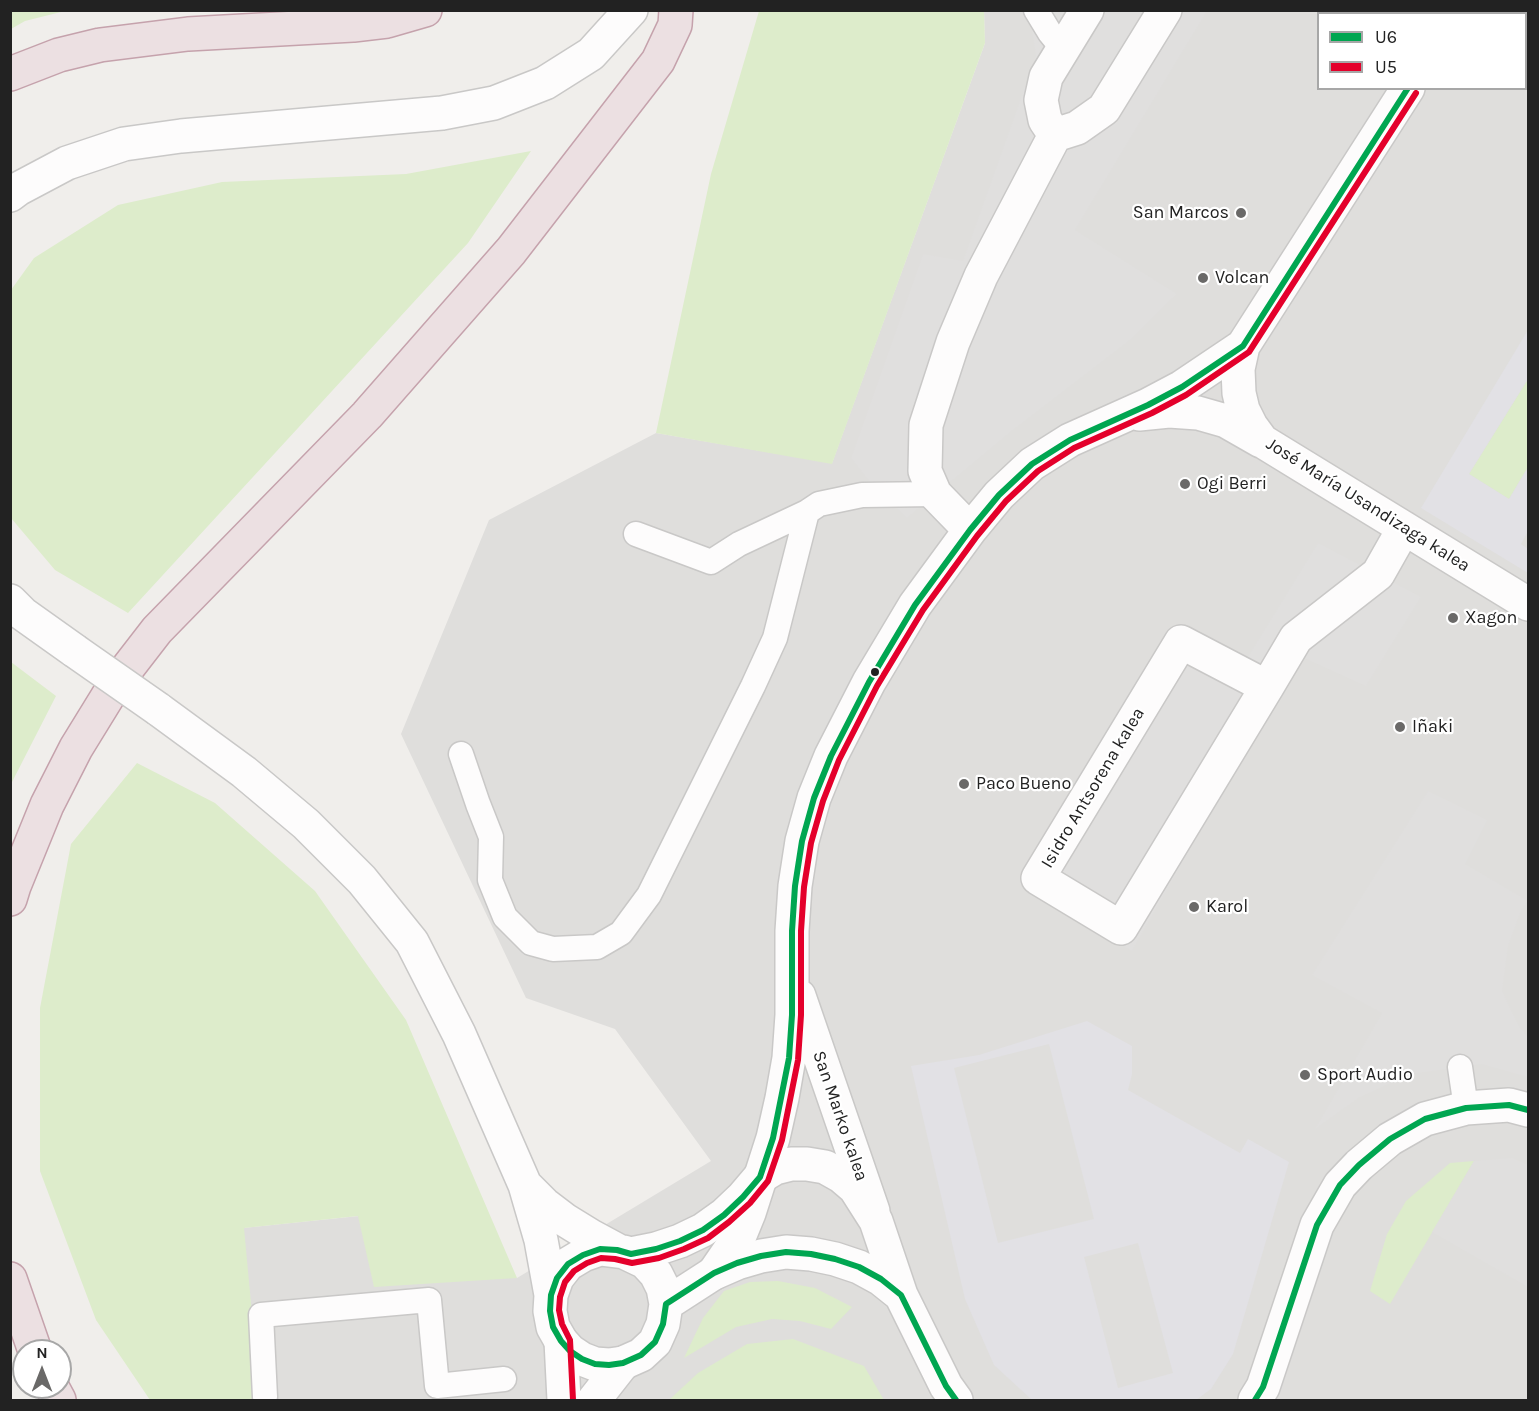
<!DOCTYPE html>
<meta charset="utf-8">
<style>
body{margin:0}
#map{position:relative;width:1539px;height:1411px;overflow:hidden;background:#f0eeeb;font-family:Karla,sans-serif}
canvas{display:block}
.frame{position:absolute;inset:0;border:12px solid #222;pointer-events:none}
.legend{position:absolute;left:1317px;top:12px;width:210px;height:78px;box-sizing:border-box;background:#fff;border:2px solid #a7a7a7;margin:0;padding:8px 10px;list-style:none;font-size:18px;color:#222}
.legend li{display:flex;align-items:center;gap:12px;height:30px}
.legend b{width:30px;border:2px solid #a7a7a7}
.north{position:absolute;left:12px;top:1339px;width:60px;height:60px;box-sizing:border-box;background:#fff;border:2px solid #a7a7a7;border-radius:50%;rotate:0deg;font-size:16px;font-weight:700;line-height:24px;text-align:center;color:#222}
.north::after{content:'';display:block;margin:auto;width:21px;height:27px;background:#6a6968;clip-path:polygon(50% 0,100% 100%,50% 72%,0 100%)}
</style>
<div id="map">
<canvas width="1539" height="1411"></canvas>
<div class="frame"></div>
<ul class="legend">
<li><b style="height:8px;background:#00a651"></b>U6</li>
<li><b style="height:8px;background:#e4002b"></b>U5</li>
</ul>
<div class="north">N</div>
</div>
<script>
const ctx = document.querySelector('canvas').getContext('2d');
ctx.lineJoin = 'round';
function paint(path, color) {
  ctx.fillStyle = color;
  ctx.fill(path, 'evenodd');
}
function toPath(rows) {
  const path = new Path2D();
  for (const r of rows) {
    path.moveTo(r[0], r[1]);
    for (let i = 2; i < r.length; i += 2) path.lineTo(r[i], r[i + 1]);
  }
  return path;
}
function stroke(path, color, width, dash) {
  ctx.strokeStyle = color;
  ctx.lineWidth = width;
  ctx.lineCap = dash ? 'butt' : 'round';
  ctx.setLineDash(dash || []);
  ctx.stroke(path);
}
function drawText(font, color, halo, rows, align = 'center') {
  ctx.font = font + ' Karla,sans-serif';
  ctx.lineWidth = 4.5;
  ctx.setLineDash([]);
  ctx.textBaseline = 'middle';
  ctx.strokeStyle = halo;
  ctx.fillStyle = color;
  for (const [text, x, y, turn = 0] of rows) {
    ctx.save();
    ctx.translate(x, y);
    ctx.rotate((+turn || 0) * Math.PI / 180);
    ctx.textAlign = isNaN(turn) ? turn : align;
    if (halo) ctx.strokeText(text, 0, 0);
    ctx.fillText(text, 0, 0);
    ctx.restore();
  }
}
paint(toPath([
 [984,11,1528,11,1528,1400,260,1400,243,1228,359,1216,517,1278,711,1161,615,1029,526,998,401,734,489,520,656,433,832,463,985,43],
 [1318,14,1526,14,1526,88,1318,88]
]), '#dfdedc');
paint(toPath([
 [10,11,11,10,65,11,25,21,11,29],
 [759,11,984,11,985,43,832,464,656,433,711,174],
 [531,151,468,243,128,613,55,570,11,518,11,290,34,258,118,205,222,182,406,174],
 [1528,379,1528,467,1509,499,1469,474],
 [11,662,56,696,11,784],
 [137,763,215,803,315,891,406,1020,517,1278,374,1287,358,1216,244,1228,260,1400,150,1400,96,1320,40,1171,40,1008,71,844],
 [1474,1161,1390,1304,1370,1291,1387,1234,1406,1201,1450,1163],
 [778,1281,815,1288,852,1307,831,1329,800,1321,772,1319,736,1327,684,1358,703,1318,724,1291,750,1282],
 [793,1339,864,1366,884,1400,669,1400,698,1373,747,1344]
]), '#ddeccb');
paint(toPath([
 [1029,11,1207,11,1075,230,1177,294,1130,340,1013,430,907,518,869,481,851,458,923,254,963,261,1036,56],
 [1318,543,1421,597,1366,686,1300,656,1132,951,1021,884,1176,626,1246,660],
 [1428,791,1487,820,1465,864,1528,901,1521,911,1508,946,1502,991,1519,1026,1528,1037,1528,1077,1482,1064,1410,1074,1360,1097,1315,1129,1382,1013,1312,975],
 [1512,1158,1528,1165,1528,1287,1432,1232,1474,1161]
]), '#e0dfde');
paint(toPath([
 [1528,330,1528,379,1469,474,1509,499,1528,467,1528,531,1521,544,1528,549,1528,573,1421,508],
 [1087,1021,1132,1046,1132,1074,1128,1090,1240,1153,1248,1139,1289,1162,1233,1354,1211,1389,1196,1400,1032,1400,994,1365,965,1299,911,1066,979,1055],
 [1049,1044,1094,1219,998,1243,954,1068],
 [1138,1243,1173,1373,1118,1388,1084,1257]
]), '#e2e1e5');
const service = toPath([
 [1036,10,1050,33,1063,49],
 [636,534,711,562,739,544,807,512],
 [461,754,478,804,491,837,490,880,505,917,531,943,553,949,597,947,621,933,649,895,753,686,775,638,807,512,819,504,862,495,935,494],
 [1460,1067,1466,1108],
 [265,1397,261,1315,429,1300,437,1386,504,1379]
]);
const minor = toPath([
 [1455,14,1457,10],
 [1055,135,1045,120,1041,100,1046,77,1087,10],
 [1243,346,1238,369,1239,393,1243,410,1251,426,1262,441,1528,604],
 [1139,414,1169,411,1198,413,1226,421,1261,441],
 [970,530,935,494,925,471,926,425,953,342,981,276,1055,135,1077,128,1104,109,1165,10],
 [1267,687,1181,642,1038,878,1121,928,1267,687,1296,638,1378,574,1404,528],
 [799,996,873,1211],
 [714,1273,740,1235,749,1213,773,1138,782,1098,789,1058,792,1015,792,931,795,886,802,841,814,798,831,756,869,682,915,605,970,530,999,495,1032,464,1070,440,1148,405,1182,387,1243,346,1408,88],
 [561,1341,564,1400],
 [594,1400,623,1363]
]);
const tertiary = toPath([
 [10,195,18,189,67,163,124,144,181,136,442,113,494,103,545,83,591,54,631,10],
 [10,601,23,614,75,651],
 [158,709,244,772,306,824,362,880,412,942,459,1034,525,1185,541,1240,551,1295,550,1311,553,1327,561,1341,570,1351,582,1359,595,1364,609,1365,623,1363,641,1355,655,1342,663,1324,666,1304,663,1288,656,1274,645,1262,624,1252,600,1249,583,1255,568,1264,557,1278,551,1295],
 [525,1185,544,1204,565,1220,591,1236,617,1250],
 [631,1254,656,1249,680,1241,703,1230,724,1215,743,1197,760,1177,775,1168,791,1164,807,1164,825,1167,841,1176,855,1188,876,1221,901,1295,946,1386,956,1400],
 [666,1304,714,1273,737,1263,761,1256,786,1252,811,1254,835,1259,859,1267,881,1279,901,1295],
 [1255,1400,1263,1387,1317,1225,1340,1185,1359,1165,1390,1139,1425,1119,1466,1108,1509,1105,1528,1110]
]);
const motorway = toPath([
 [10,74,59,55,100,45,188,34,353,25,387,21,425,10],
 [10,899,14,886,47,805,76,748,116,683,157,630,367,415,511,251,658,61,675,25,676,10],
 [10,1279,35,1351],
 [52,1387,59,1400]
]);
stroke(service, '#c9c8c7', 27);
stroke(minor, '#c9c8c7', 36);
stroke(tertiary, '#c9c8c7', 36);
stroke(motorway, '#c5a2ac', 36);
stroke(service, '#fdfcfc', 24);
stroke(minor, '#fdfcfc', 33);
stroke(tertiary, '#fdfcfc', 33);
stroke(motorway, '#ece0e2', 33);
const tertiaryBridge = toPath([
 [75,651,158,709]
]);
stroke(tertiaryBridge, '#c9c8c7', 36, []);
stroke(tertiaryBridge, '#fdfcfc', 33);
stroke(toPath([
 [956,1400,946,1386,901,1295,881,1279,859,1267,835,1259,811,1254,786,1252,761,1256,737,1263,714,1273,666,1304,663,1324,655,1342,641,1355,623,1363,609,1365,595,1364,582,1359,570,1351,561,1341,553,1327,550,1311,551,1295,557,1278,568,1264,583,1255,600,1249,617,1250,631,1254,656,1249,680,1241,703,1230,724,1215,743,1197,760,1177,773,1138,789,1058,792,1015,792,931,795,886,802,841,814,798,831,756,869,682,915,605,970,530,999,495,1032,464,1070,440,1148,405,1182,387,1243,346,1408,88],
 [1255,1400,1263,1387,1317,1225,1340,1185,1359,1165,1390,1139,1425,1119,1466,1108,1509,1105,1528,1110]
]), '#00a651', 6);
stroke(toPath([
 [573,1400,570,1340,562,1324,559,1310,560,1297,565,1282,574,1271,587,1263,601,1258,615,1259,632,1263,659,1258,684,1249,708,1238,729,1222,750,1203,768,1181,782,1140,798,1060,801,1015,801,931,804,887,811,843,823,801,839,760,877,686,923,610,977,536,1006,501,1038,471,1074,448,1152,413,1186,395,1249,352,1416,93]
]), '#e4002b', 6);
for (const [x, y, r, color] of [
 [1241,213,6,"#6a6968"],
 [1203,278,6,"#6a6968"],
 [1185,484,6,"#6a6968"],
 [1453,618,6,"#6a6968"],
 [875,672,5,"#222"],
 [1400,727,6,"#6a6968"],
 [964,784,6,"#6a6968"],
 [1194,907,6,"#6a6968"],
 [1305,1075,6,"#6a6968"]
]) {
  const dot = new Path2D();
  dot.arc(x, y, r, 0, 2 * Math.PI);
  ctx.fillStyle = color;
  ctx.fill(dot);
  stroke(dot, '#fff', 2);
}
drawText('18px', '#222', '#fff', [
 ["San Marcos",1229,213,"right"],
 ["Volcan",1215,278],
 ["Ogi Berri",1197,484],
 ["Xagon",1465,618],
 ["Iñaki",1412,727],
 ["Paco Bueno",976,784],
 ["Karol",1206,907],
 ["Sport Audio",1317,1075]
], 'left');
drawText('18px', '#222', '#fff', [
 ["José María Usandizaga kalea",1368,505,32],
 ["Isidro Antsorena kalea",1093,788,-59],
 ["San Marko kalea",840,1116,71]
]);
</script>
